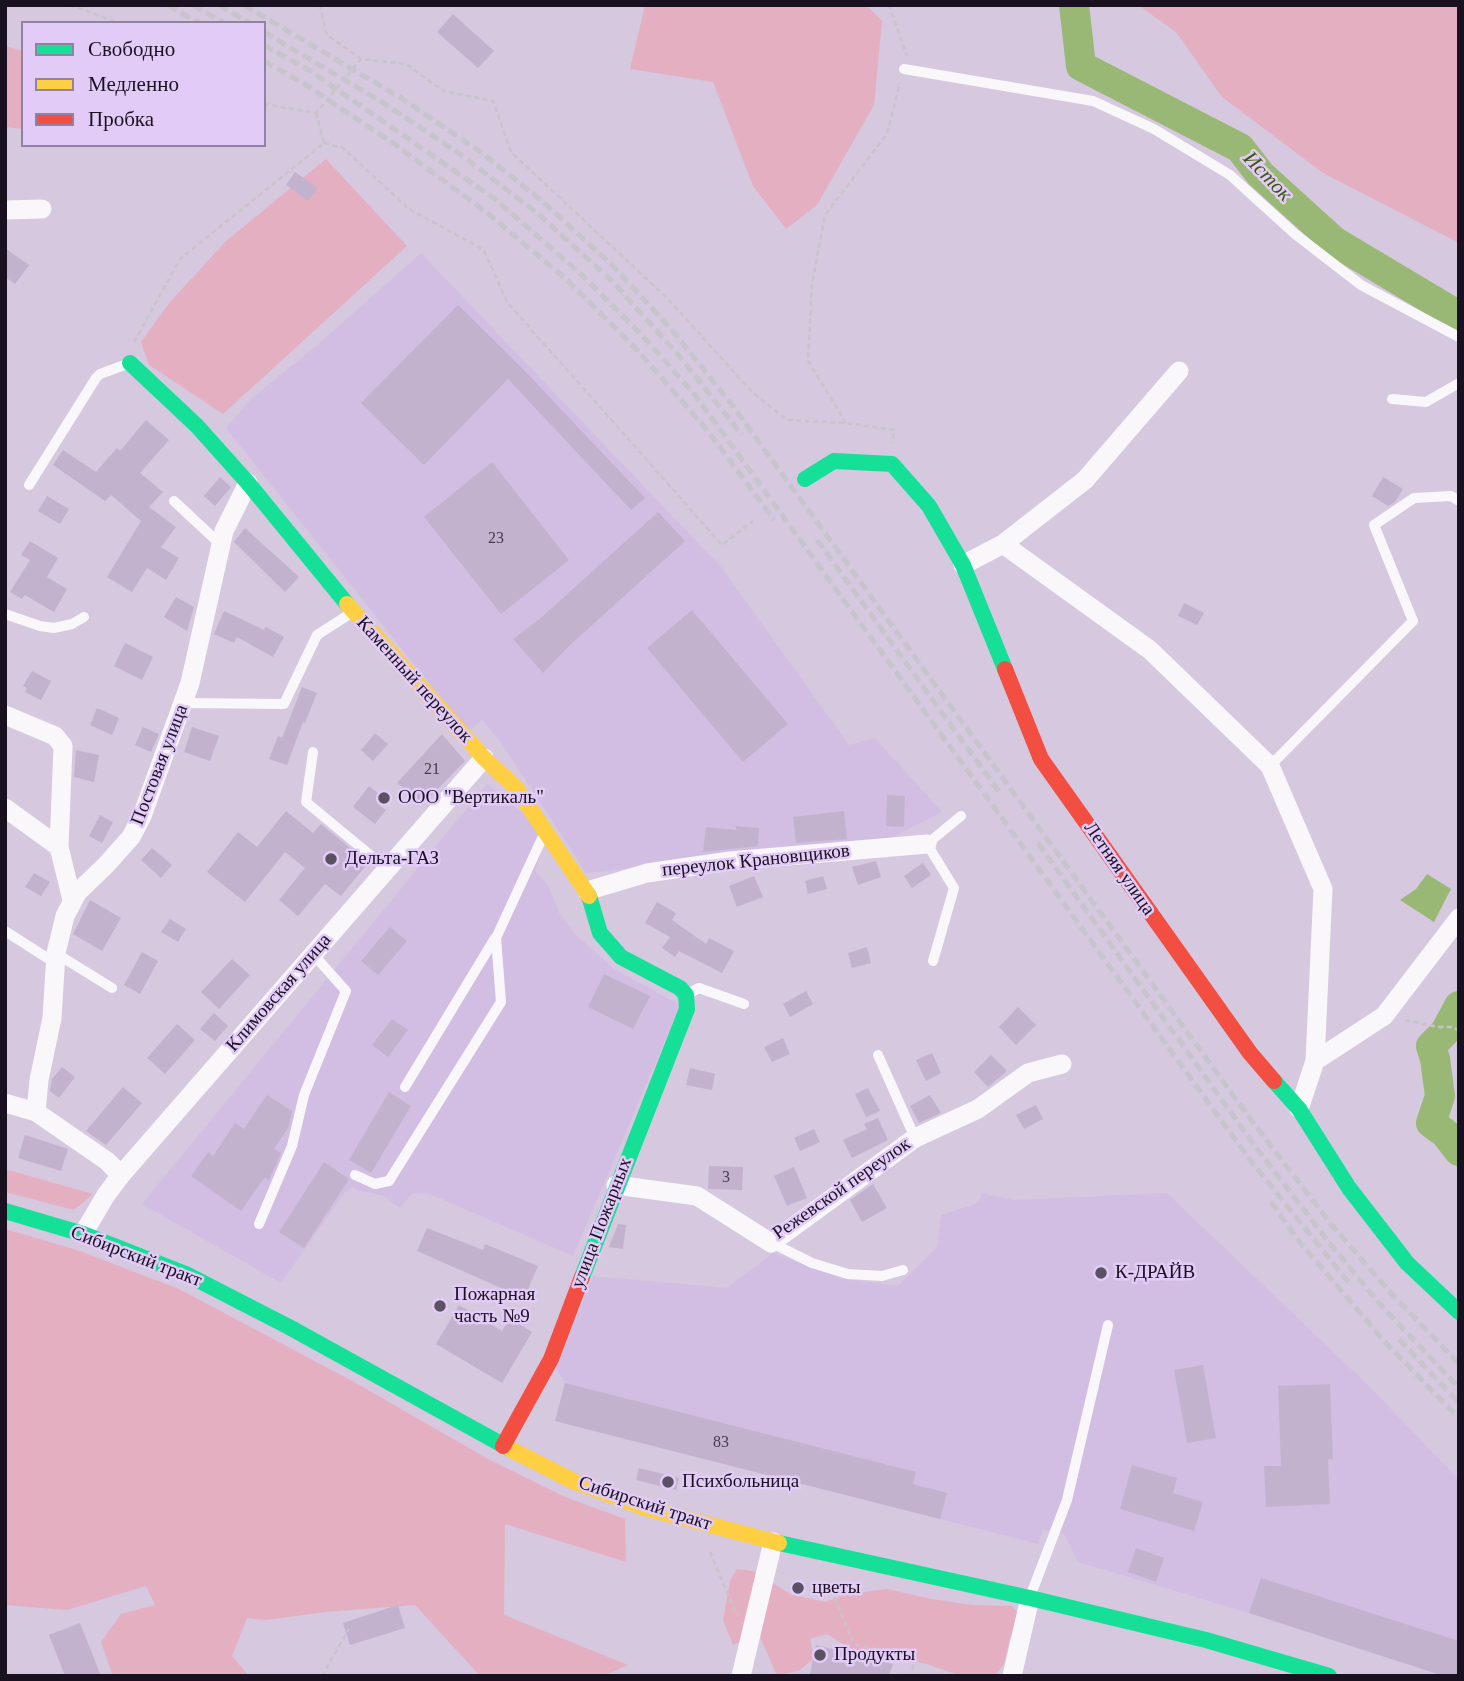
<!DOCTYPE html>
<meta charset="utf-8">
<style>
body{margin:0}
#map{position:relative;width:1464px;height:1681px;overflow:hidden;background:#d5c8df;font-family:"Times New Roman",serif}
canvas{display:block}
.frame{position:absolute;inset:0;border:7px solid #191120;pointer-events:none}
.legend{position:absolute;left:21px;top:21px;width:245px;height:126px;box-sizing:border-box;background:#e3cbf7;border:2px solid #9281a1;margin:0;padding:9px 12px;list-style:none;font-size:21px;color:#191120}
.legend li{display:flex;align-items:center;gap:14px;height:35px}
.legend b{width:35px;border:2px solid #9281a1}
</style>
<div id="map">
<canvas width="1464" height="1681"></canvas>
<div class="frame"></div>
<ul class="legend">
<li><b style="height:9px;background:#16e098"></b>Свободно</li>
<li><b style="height:9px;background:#ffcf43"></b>Медленно</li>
<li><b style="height:9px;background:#f24e42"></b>Пробка</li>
</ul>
</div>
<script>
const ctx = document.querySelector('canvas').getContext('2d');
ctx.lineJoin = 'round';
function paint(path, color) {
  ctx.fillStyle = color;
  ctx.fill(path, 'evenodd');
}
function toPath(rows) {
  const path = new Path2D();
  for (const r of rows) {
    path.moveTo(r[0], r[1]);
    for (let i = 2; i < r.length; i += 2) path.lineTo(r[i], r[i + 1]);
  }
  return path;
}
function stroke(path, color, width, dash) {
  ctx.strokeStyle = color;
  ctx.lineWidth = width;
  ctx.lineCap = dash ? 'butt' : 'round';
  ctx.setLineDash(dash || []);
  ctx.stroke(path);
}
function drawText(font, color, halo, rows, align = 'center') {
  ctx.font = font + ' "Times New Roman",serif';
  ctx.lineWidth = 5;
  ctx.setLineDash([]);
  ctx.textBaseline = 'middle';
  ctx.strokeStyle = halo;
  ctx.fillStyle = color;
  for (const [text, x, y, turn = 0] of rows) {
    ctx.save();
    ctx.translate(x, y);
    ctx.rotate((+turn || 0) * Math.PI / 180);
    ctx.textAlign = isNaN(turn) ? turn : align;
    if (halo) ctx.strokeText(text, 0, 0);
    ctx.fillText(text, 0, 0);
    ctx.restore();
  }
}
paint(toPath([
 [421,253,721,567,849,745,875,738,942,812,887,840,586,873,501,742,482,720,468,732,226,428,251,399,316,346],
 [487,784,533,821,544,843,535,871,548,885,559,913,574,933,614,969,680,1005,573,1256,430,1194,413,1193,400,1208,384,1196,357,1190,353,1186,345,1192,281,1283,142,1204],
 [982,1193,1013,1200,1167,1193,1371,1388,1459,1480,1459,1676,1444,1676,1249,1613,1078,1562,1065,1535,1043,1529,1038,1544,555,1421,565,1383,556,1368,593,1276,727,1288,773,1253,843,1279,898,1286,937,1247,941,1215,978,1203]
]), '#d3bee3');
paint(toPath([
 [645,5,866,5,882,21,874,105,817,205,786,229,753,186,713,82,630,69],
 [1138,5,1459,5,1459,243,1323,173,1222,97,1176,32],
 [5,46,23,51,23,129,5,127],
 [326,159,407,246,223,414,149,365,141,342,170,302,226,241],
 [5,1169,93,1194,74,1210,5,1192],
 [5,1229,77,1250,179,1289,354,1382,488,1459,565,1497,625,1519,626,1562,505,1524,504,1615,628,1665,603,1676,480,1676,415,1605,326,1612,266,1620,247,1618,232,1656,249,1676,113,1676,101,1642,121,1614,155,1605,146,1586,67,1610,5,1605],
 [737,1569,753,1571,792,1595,826,1602,846,1594,887,1589,932,1599,972,1605,1012,1606,1020,1616,1010,1638,1004,1664,994,1676,961,1676,927,1664,849,1648,827,1634,810,1639,814,1658,800,1670,777,1676,759,1634,733,1645,723,1620,730,1581]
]), '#e4b0c1');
paint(toPath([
 [1427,874,1451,889,1434,922,1400,900,1416,889]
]), '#9ab875');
stroke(toPath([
 [1074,5,1081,66,1240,148,1260,174,1335,242,1459,316],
 [1459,1006,1445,1032,1431,1046,1435,1059,1440,1096,1431,1123,1445,1133,1459,1151]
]), '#9ab875', 30);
paint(toPath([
 [453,14,494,51,478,68,437,32],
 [295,172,318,188,308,201,286,185],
 [5,248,29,265,15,284,5,277],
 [458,305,521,367,645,498,631,510,508,379,424,465,361,403],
 [146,420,169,440,140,473,163,492,149,507,176,527,161,547,179,558,166,580,147,568,132,592,107,577,141,521,111,495,105,501,53,465,63,450,96,472,117,448,120,451],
 [492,462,569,560,501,614,424,517],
 [220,477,231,487,215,506,204,496],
 [1383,477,1403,489,1395,502,1388,506,1372,496],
 [47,496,69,509,60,524,38,511],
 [658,512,685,541,569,646,543,673,513,639,542,617],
 [245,528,299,577,285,592,234,542],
 [30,541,58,558,47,577,67,589,54,612,25,595,22,599,10,592,30,560,21,555],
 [176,597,194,607,187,631,164,617],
 [1184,603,1204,613,1197,625,1178,616],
 [692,610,788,724,743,762,647,648],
 [224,611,264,630,266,627,284,637,273,657,237,637,234,643,214,634],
 [125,643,153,657,142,680,114,666],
 [32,671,51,681,41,700,25,692,27,688,23,686],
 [302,687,317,693,305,723,303,722,287,765,269,759,278,736,282,738],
 [97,708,119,718,112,735,90,725],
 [143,727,159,734,151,752,135,745],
 [192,727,219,736,210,761,184,752],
 [375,733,388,744,373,761,361,750],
 [442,734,465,761,423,804,397,783],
 [76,750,99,755,94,782,74,777],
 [369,786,384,798,379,805,386,810,375,824,353,807],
 [887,795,905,796,904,827,886,826],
 [286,811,313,833,321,824,368,863,341,896,325,884,298,916,279,900,305,868,285,852,245,902,207,872,238,832,257,847],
 [844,811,847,839,796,843,793,817],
 [100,815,113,822,102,843,89,836],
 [736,826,759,828,758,846,703,852,706,827,736,830],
 [152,848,172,865,161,878,141,860],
 [876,861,881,877,858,885,852,867],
 [923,863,931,875,912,888,904,876],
 [34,873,50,882,41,896,25,887],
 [754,876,763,897,737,907,729,886],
 [823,876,827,889,808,894,805,881],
 [90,900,121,918,102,951,73,934],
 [657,902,676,913,672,920,706,944,709,938,734,951,722,973,679,951,675,957,662,948,670,937,645,923],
 [170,919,186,929,178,942,161,932],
 [390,927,407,941,378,975,361,961],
 [867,947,871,963,852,968,848,953],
 [142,952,158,961,140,994,124,985],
 [232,959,250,975,219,1009,201,992],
 [604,974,650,996,633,1029,588,1007],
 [806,991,813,1004,790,1017,783,1004],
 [1018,1007,1036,1025,1016,1045,999,1027],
 [214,1013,228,1026,215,1041,200,1029],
 [392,1019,408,1030,388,1057,372,1045],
 [177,1024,195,1040,165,1074,147,1058],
 [783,1038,790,1054,772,1062,764,1047],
 [932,1053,941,1073,926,1081,916,1060],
 [991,1055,1007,1071,988,1087,974,1072],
 [62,1067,75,1077,59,1098,50,1091,52,1079],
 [690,1068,715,1074,712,1090,686,1085],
 [123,1087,142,1103,106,1145,86,1131],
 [868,1088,880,1111,866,1117,855,1094],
 [389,1092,411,1106,371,1173,349,1160],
 [267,1095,292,1111,289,1126,274,1149,281,1153,269,1180,265,1177,241,1211,191,1176,208,1152,213,1156,235,1123,244,1129],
 [930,1095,941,1113,919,1123,910,1106],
 [1036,1105,1043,1119,1024,1129,1016,1115],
 [878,1118,888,1140,852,1158,843,1140,867,1129,864,1124],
 [814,1129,820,1142,800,1151,794,1138],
 [25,1135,68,1149,61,1171,18,1158],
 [324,1162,349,1179,304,1248,279,1232],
 [709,1166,743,1167,742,1190,708,1189],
 [794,1167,807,1198,787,1206,774,1176],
 [873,1184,887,1208,862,1222,850,1200],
 [618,1224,626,1225,623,1249,609,1247],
 [427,1228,483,1250,485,1244,538,1266,524,1298,417,1251],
 [459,1305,502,1331,510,1318,532,1332,502,1383,436,1344],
 [1203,1365,1216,1438,1187,1443,1174,1370],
 [565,1383,916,1472,913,1484,947,1493,940,1519,555,1421],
 [1330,1384,1333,1459,1328,1459,1330,1504,1266,1507,1264,1466,1281,1466,1278,1386],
 [1132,1465,1177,1478,1173,1493,1203,1502,1194,1531,1120,1509],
 [639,1468,679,1478,676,1490,636,1480],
 [1136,1548,1164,1558,1156,1582,1128,1572],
 [1261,1578,1459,1641,1459,1676,1444,1676,1249,1613],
 [398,1605,405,1628,350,1645,343,1623],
 [80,1623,101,1676,65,1676,49,1635],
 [816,1645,893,1664,889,1676,810,1674]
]), '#c2b2ce');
stroke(toPath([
 [70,5,119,23],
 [320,5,327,35,361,59,406,64,443,91,493,101,511,152,668,299,752,392,787,420,846,423,894,430,893,443],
 [889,5,907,56],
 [264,104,316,113,361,59],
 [316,113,324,143],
 [324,143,343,148,409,209,484,250,507,302,722,545,753,521],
 [134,342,180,259,324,143],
 [846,423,808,361,812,284,825,215,887,134,900,83],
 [1405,1020,1438,1027,1453,1027,1459,1031],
 [710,1552,737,1616],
 [828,1582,854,1644,914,1658,912,1676],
 [322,1676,349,1629]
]), '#c7c4ca', 2.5, [5, 3.5]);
stroke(toPath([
 [904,69,1093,101,1154,129,1230,175,1295,234,1361,285,1459,337],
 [1392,399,1426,402,1459,383],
 [29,485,96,378,100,374,130,363],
 [174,501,220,544],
 [5,614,40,626,54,628,72,624,84,617],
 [184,703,284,704,317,635,353,612],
 [313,752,306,802,387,869],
 [1270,766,1413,621,1374,525,1414,498,1451,496,1459,501],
 [5,931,55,963],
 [57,954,112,988],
 [933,961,954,888,927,844,961,816],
 [686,995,699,988,744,1004],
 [878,1055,915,1138],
 [405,1087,495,938],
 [355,1175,375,1184,389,1181,501,1002,496,938,544,834],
 [259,1224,292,1146,304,1095,346,991,313,954],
 [772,1243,812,1263,848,1274,882,1276,903,1270],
 [1030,1597,1067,1500,1108,1325]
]), '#f9f7fa', 10);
stroke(toPath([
 [5,210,42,209],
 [1003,544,1085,480,1179,371],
 [963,565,1003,544,1150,650,1270,766,1323,889,1315,1061],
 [5,715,55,736,63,746,59,847,72,900],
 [5,808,59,847],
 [587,891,647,873,730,861,927,844],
 [5,1103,36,1112,107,1161,121,1175],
 [1299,1109,1315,1061,1384,1016,1459,918],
 [36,1112,39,1080,52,1018,56,953,65,916,77,893,106,865,131,837,142,816,190,683,224,531,248,483],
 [616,1185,697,1196,771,1243,915,1138,978,1109,1028,1073,1062,1064],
 [83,1234,106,1195,121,1175,484,758],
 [741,1676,773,1542],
 [1012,1676,1030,1598]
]), '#f9f7fa', 19);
stroke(toPath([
 [130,363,197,426,248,483,347,604],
 [805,479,834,461,892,464,929,506,963,565,1005,669],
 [1274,1081,1299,1109,1349,1188,1407,1263,1459,1312],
 [5,1211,83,1234,188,1275,289,1327,510,1449],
 [582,1277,687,1009,686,995,680,988,621,957,600,933,589,896],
 [779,1543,1030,1598,1206,1640,1329,1676]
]), '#16e098', 16);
stroke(toPath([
 [347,604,484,758,516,788,589,896],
 [510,1449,575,1482,645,1508,779,1543]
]), '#ffcf43', 16);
stroke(toPath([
 [1005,669,1041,759,1250,1053,1274,1081],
 [503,1446,551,1359,582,1277]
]), '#f24e42', 16);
stroke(toPath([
 [168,5,199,23],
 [193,5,224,23],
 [219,5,250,23],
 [244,5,401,98,482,153,542,201,613,266,672,330,732,405,1251,1120,1331,1224,1389,1291,1459,1364],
 [264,32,382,102,460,154,537,213,612,281,681,358,742,435],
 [264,45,309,70,495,199,583,276,641,334,695,395,1250,1160,1350,1284],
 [264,61,303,83,393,143,486,212,566,279,638,351,708,431,774,520],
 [817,540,1000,793],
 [1038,843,1257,1149,1328,1241,1378,1302,1459,1388],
 [1271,1202,1298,1240,1384,1341,1459,1418],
 [1399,1339,1459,1403]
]), '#c7c4cb', 5, [10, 5]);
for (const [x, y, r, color] of [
 [384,798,7,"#5b5163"],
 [331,859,7,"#5b5163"],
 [1101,1273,7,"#5b5163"],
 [440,1306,7,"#5b5163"],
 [668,1482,7,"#5b5163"],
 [798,1588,7,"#5b5163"],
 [820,1655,7,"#5b5163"]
]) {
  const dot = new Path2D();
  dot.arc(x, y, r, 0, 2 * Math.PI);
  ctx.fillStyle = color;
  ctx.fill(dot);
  stroke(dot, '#e3cbf7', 2.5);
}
drawText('16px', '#453b4d', null, [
 ["23",496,539],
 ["21",432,770],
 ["3",726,1178],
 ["83",721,1443]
]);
drawText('19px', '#191120', '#e3cbf7', [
 ["Каменный переулок",414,680,48],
 ["Постовая улица",160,765,-69],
 ["переулок Крановщиков",756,861,-6],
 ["Летняя улица",1119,869,55],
 ["Климовская улица",279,993,-49],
 ["Режевской переулок",842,1189,-35],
 ["улица Пожарных",602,1223,-69],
 ["Сибирский тракт",136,1257,21],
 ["Сибирский тракт",645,1504,18]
]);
drawText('19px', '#191120', '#e3cbf7', [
 ["ООО \"Вертикаль\"",398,798],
 ["Дельта-ГАЗ",345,859],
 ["К-ДРАЙВ",1115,1273],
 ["Пожарная",454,1295],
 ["часть №9",454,1317],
 ["Психбольница",682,1482],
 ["цветы",812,1588],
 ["Продукты",834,1655]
], 'left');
drawText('italic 21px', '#3a580d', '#e3cbf7', [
 ["Исток",1267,177,46]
]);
</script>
